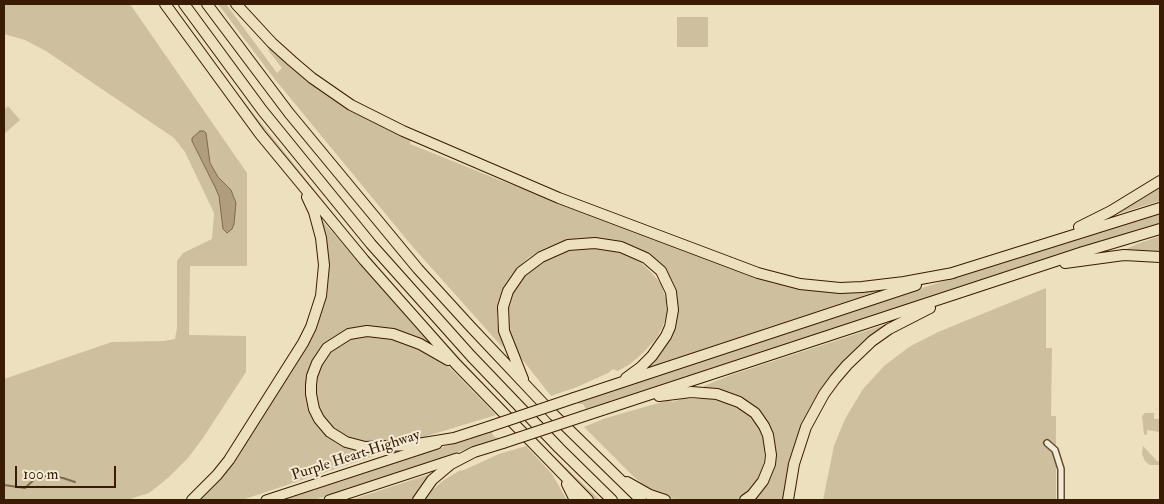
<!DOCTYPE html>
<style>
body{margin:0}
#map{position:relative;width:1164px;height:504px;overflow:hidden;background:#ece0be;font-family:"IM FELL Double Pica",serif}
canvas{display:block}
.frame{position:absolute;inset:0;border:5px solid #3a1b03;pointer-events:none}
.scale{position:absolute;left:15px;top:466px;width:101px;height:22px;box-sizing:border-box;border:2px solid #3a1b03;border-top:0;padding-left:6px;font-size:15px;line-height:18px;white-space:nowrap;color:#3a1b03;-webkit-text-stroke:4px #f3ebd5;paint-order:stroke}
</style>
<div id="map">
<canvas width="1164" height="504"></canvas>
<div class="frame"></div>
<div class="scale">100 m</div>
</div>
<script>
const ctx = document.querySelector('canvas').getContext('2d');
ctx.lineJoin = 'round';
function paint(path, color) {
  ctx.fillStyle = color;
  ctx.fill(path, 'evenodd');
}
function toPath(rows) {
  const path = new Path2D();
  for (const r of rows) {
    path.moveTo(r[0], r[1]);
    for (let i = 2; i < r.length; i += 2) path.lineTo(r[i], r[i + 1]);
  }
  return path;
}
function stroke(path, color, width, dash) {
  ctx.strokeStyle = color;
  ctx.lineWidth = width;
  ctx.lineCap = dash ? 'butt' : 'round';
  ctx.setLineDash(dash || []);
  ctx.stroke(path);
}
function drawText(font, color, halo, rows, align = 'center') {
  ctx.font = font + ' "IM FELL Double Pica",serif';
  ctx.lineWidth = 4;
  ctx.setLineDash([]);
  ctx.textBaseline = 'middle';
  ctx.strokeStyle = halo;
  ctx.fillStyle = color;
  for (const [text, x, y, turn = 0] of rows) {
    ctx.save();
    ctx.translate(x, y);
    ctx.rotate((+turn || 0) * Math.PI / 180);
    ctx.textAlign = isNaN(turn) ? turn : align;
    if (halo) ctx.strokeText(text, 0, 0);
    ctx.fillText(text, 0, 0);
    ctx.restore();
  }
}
paint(toPath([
 [4,4,130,4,247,173,247,266,190,266,189,335,246,336,246,372,203,438,188,458,169,477,149,493,127,500,4,500,4,379,112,342,164,341,175,339,177,328,177,261,183,253,212,239,214,213,185,152,174,138,46,51,25,40,4,34],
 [171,4,232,87,350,234,417,312,509,411,505,412,455,358,292,170,170,6],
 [218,4,226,4,277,73,282,68,268,50,271,47,371,120,411,140,410,144,502,181,760,277,875,290,875,292,637,371,668,338,669,280,627,244,605,239,584,238,561,242,541,250,528,258,513,272,503,287,499,302,497,318,503,348,412,246,273,77],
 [677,17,708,17,708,47,677,47],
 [8,106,20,120,4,134,4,110],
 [1160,185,1160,201,1110,216],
 [1160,213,1160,224,1052,257,586,409,583,404,578,404,577,402,906,293],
 [319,217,430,343,429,344,409,335,393,330,377,327,363,327,347,330,333,337,322,347,315,356,308,373,308,402,348,447,373,453,374,456,242,500,196,500,206,491,319,310],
 [1160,236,1160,255,1124,250,1137,244],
 [585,247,602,248,622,253,640,262,651,272,661,284,666,299,667,312,663,326,656,339,643,353,630,364,618,371,613,369,608,373,577,387,551,396,518,354,512,342,505,311,509,299,518,280,544,260,563,252],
 [1046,288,1046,348,1052,348,1051,416,1056,416,1056,500,823,500,834,446,845,419,863,389,884,366,909,347,938,332],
 [896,321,821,393,785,500,751,500,769,477,767,424,717,391,704,388,704,386,731,375],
 [362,336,389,337,410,343,430,354,447,365,459,377,496,415,417,439,412,438,404,441,375,444,358,442,334,430,325,421,316,405,315,379,326,356,337,345,348,339],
 [682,399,716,399,733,404,750,416,757,424,762,435,765,448,764,460,761,474,754,486,742,498,735,500,677,500,663,495,648,488,635,478,584,427,606,418,669,400,672,402],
 [1145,413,1154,413,1154,419,1160,419,1160,432,1147,430,1147,435,1144,434,1142,416],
 [493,431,492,434,495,437,500,438,314,500,280,500],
 [539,442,600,500,594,500,537,444],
 [526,446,552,474,567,500,424,500,430,492,444,480,459,471,464,470,499,454],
 [1143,446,1157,461,1160,462,1160,465,1150,465,1145,461,1142,454],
 [442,470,418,491,412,500,351,500]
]), '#cebf9e');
const water = toPath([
 [200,131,204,131,206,133,210,163,218,177,231,190,236,203,234,224,232,229,227,233,223,229,219,196,215,187,192,141,192,138,200,131]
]);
paint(water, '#af9d7e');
stroke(water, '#80694d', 1);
stroke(toPath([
 [4,485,25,488,37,477,50,476,63,478,75,482]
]), '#80694d', 2);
const street = toPath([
 [1047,443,1055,450,1061,469,1061,500]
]);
const primary = toPath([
 [266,500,437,444],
 [329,500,457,458]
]);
const highway = toPath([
 [165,4,260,134,364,260,456,364,588,500],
 [184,4,262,110,371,244,471,356,559,448,612,500],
 [207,4,289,113,418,269,470,326,554,415,641,500],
 [236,4,272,43,292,61,312,78,351,105,403,131,559,198,758,273,800,284,840,288,862,287,904,282,953,273],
 [1079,227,1111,211,1160,181],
 [1065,263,1124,255,1160,257],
 [949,274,1160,208],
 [448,360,420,344,393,334,367,331,349,334,327,348,317,363,312,376,311,385,311,394,314,409,319,419,330,432,346,442,365,447,411,445,436,441,454,438,488,427],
 [523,379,504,331,503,307,508,291,521,272,541,257,568,245,595,243,621,247,646,258,661,271,671,292,673,310,670,327,666,336,652,356,641,367,626,378],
 [659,396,691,392,717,394,739,402,755,413,764,426,768,435,771,455,770,464,763,481,752,495,745,500],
 [574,398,916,285],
 [584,416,1083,252,1160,229],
 [627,482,650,495,665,500],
 [567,484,575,500],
 [192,500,217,475,229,460,303,343,311,327,321,296,324,265,321,238,314,212,307,197],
 [418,500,432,480,451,464,474,452,503,443],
 [788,500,794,464,806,427,824,394,835,379,847,365,872,341,889,329,930,308]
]);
stroke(street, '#664c32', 8);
stroke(primary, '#3a1b03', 11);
stroke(highway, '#3a1b03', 12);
stroke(street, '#f3ebd5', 5);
stroke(primary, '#ece0be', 9);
stroke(highway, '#ece0be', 10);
const highwayBridge = toPath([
 [488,427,574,398],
 [503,443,584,416]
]);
stroke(highwayBridge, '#3a1b03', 12, []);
stroke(highwayBridge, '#ece0be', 10);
drawText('15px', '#3a1b03', '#f3ebd5', [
 ["Purple Heart Highway",356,456,-18]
]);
</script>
